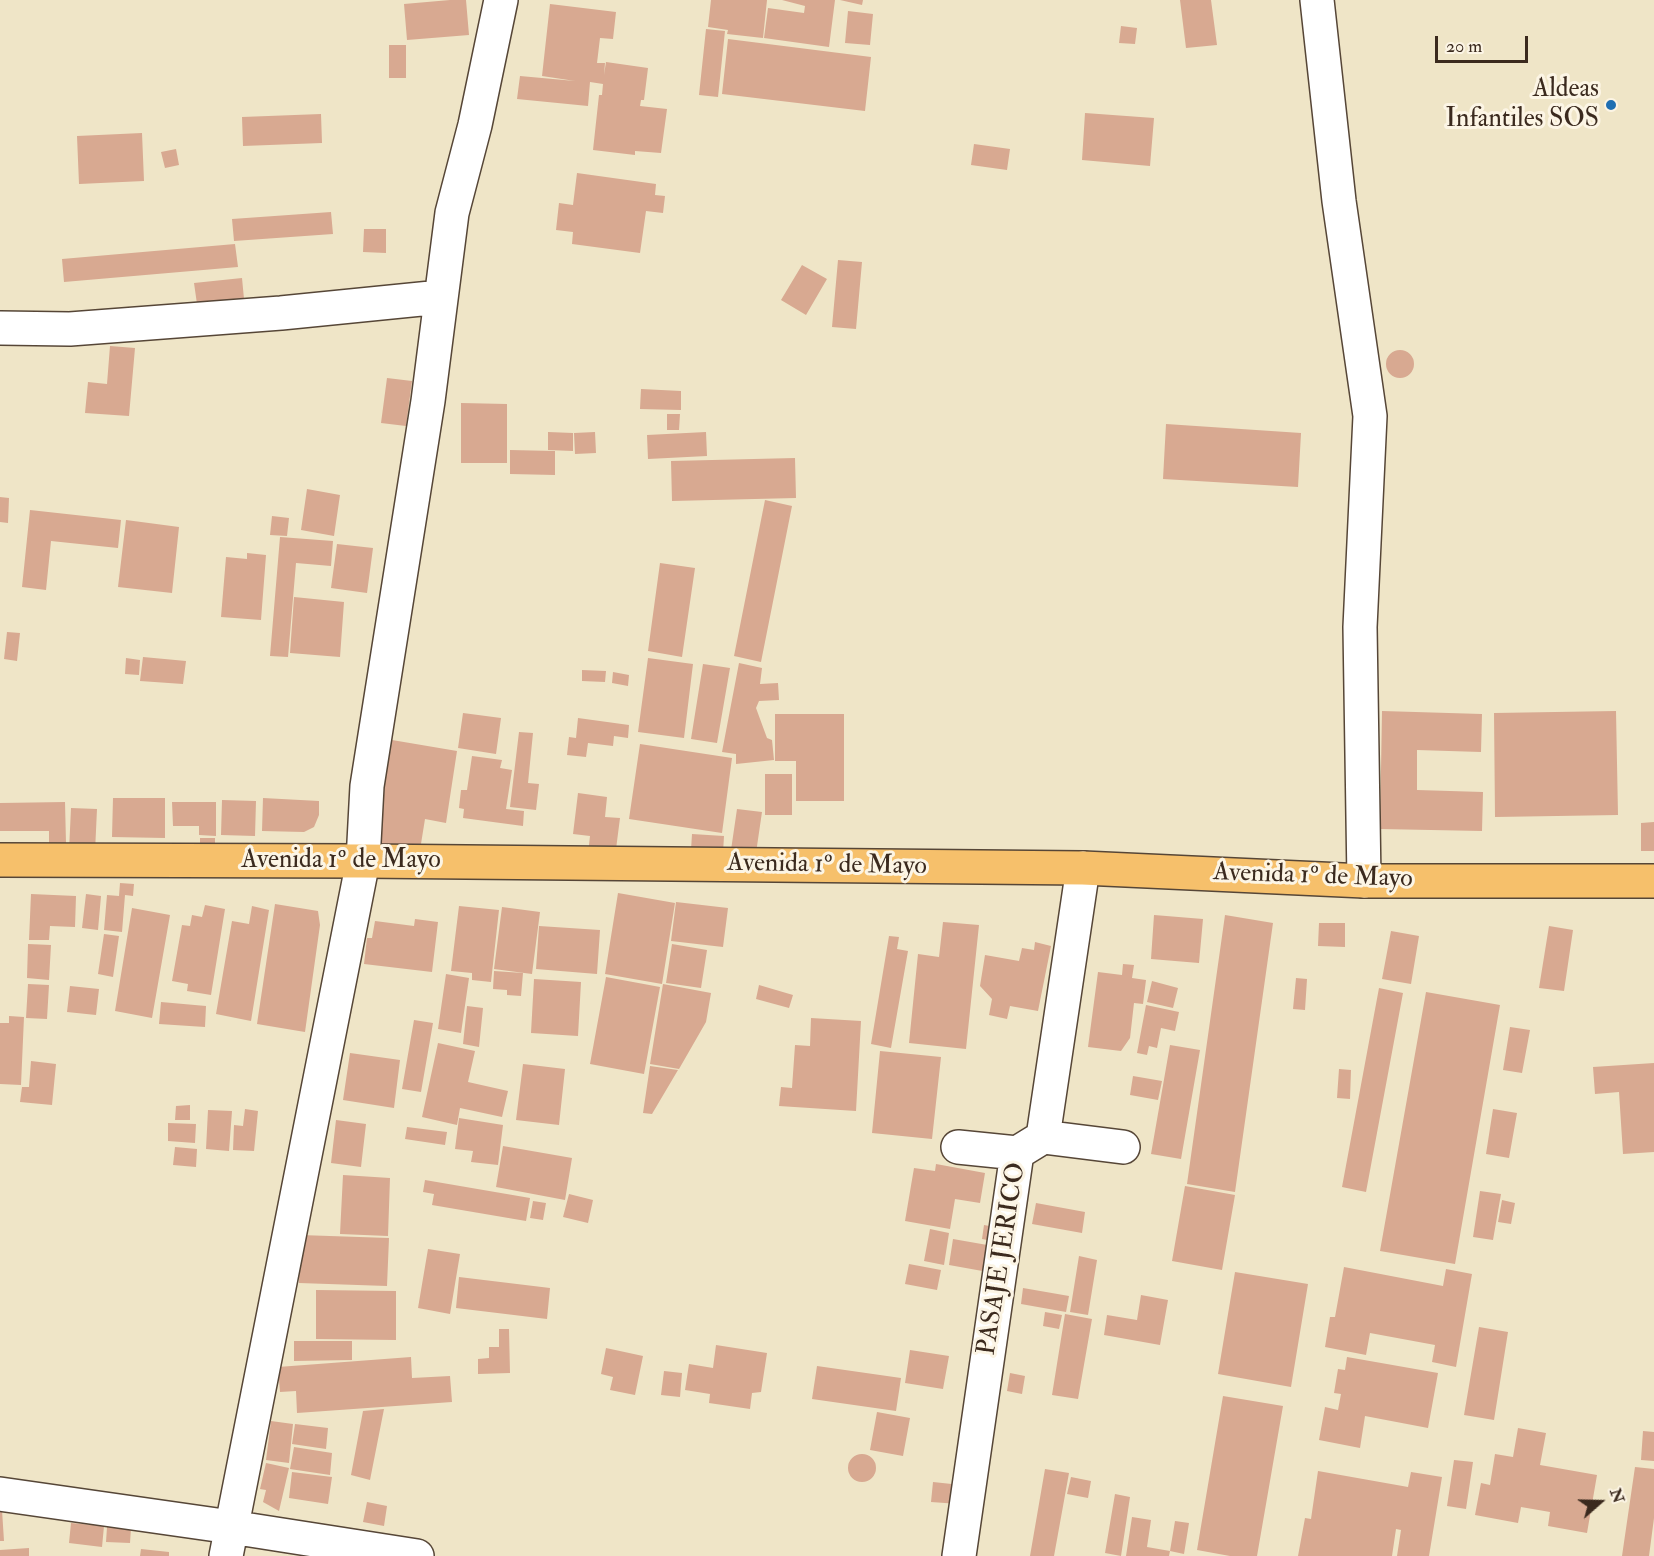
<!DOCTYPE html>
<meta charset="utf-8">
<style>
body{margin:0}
#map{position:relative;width:1654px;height:1556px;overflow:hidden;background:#efe5c7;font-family:"IM FELL Double Pica",serif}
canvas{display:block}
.north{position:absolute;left:1570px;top:1472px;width:60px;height:60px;-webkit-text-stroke:4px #fcf5e5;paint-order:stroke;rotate:70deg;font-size:16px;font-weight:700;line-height:24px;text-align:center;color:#3b2a1e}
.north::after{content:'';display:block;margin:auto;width:21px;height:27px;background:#3b2a1e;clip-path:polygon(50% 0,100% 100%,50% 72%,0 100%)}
.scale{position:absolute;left:1435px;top:36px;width:93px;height:27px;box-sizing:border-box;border:3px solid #3b2a1e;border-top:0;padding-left:8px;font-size:18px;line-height:21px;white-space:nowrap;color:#3b2a1e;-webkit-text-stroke:4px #fcf5e5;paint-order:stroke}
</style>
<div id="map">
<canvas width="1654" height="1556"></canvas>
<div class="north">N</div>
<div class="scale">20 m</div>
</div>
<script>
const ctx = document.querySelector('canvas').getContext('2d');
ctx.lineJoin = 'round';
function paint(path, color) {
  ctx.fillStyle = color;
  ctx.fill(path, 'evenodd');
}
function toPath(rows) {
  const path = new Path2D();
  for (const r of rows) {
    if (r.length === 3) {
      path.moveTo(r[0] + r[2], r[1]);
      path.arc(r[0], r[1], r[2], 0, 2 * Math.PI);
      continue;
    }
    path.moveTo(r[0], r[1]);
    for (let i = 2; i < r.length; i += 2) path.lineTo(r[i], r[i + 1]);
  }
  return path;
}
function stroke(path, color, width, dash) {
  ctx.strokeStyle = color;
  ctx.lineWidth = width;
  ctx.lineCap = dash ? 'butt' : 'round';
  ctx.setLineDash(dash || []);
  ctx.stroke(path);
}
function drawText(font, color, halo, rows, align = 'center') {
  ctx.font = font + ' "IM FELL Double Pica",serif';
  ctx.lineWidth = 6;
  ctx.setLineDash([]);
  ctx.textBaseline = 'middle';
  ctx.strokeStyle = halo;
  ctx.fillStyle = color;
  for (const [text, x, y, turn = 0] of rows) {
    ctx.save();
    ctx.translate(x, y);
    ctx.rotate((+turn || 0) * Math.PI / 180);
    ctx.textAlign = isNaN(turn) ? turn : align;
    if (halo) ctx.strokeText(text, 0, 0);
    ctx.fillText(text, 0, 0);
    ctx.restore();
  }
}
paint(toPath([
 [450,0,466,0,469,35,407,40,404,4],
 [711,0,767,0,763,38,727,34,728,30,708,27],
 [782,0,835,0,829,47,764,38,768,8,804,13,805,6],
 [840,0,863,0,862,5],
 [1180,0,1211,0,1217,45,1186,48],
 [550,4,616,12,613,39,600,38,597,63,605,63,604,75,606,62,648,68,644,100,641,100,640,106,667,109,661,153,635,151,635,155,593,150,599,95,602,95,603,84,590,82,588,106,517,99,520,76,575,81,542,76],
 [848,11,873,14,870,45,845,43],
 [1121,26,1137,28,1135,44,1119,43],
 [706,29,725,31,718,97,699,95],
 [728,39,871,57,865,111,722,94],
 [389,45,406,45,406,78,389,78],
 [1085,113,1154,118,1150,166,1082,160],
 [321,114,322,143,243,146,242,117],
 [142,133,144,181,79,184,77,136],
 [974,144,1010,149,1007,170,971,165],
 [176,149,179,165,165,168,161,152],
 [577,173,656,184,655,195,665,196,663,213,646,211,640,253,572,244,573,232,556,230,559,203,573,205],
 [331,212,333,234,234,241,232,219],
 [364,229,386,229,386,253,363,252],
 [235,244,238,267,64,282,62,259],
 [838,260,862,262,856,329,832,327],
 [802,265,827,279,806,315,781,300],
 [242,278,244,299,197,304,194,283],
 [110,346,135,348,129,416,85,413,88,382,107,384],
 [1400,364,14],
 [387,378,412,381,406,426,381,423],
 [641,389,681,391,681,410,640,409],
 [461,403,507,404,507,463,461,463],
 [667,414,680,414,679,430,667,430],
 [1166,424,1301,433,1298,487,1163,479],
 [548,432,573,433,573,451,548,450],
 [595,432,596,453,575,454,574,433],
 [706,432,707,456,648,459,647,435],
 [510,450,555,451,555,475,510,474],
 [795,458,796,498,672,501,671,461],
 [307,489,340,495,334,536,301,530],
 [0,497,9,498,8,523,0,522],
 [765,500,792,506,761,662,734,656],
 [30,510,121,520,118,548,51,541,46,590,22,587],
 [272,516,289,518,287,536,270,535],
 [126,520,179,527,172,593,118,587],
 [280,537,333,541,331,566,296,563,288,657,270,656],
 [337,544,373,548,367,593,331,588],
 [247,553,266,555,261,620,221,617,226,557,247,559],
 [660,563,695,568,682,657,648,651],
 [294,597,344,602,340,657,290,653],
 [7,632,20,633,17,661,4,659],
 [143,657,186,661,183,684,140,681],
 [126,658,140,660,139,675,125,674],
 [648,658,693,664,684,738,638,732],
 [739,663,762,668,760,684,778,683,779,700,759,701,756,708,767,738,772,740,774,760,736,764,736,754,722,752],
 [703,664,730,668,717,743,691,739],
 [582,670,606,671,605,682,582,681],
 [613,672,629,675,628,686,612,683],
 [1382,711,1482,714,1481,752,1417,750,1417,790,1483,792,1482,831,1380,829],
 [1616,711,1618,815,1495,817,1494,713],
 [463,713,501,718,496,754,458,748],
 [775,714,844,714,844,801,796,801,796,761,775,761],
 [578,718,629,725,628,738,614,736,613,746,588,743,586,757,567,755,569,737,576,738],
 [519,732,533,733,528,783,539,784,536,810,510,807],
 [392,740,457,751,446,823,425,819,420,850,375,843],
 [640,744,732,758,722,833,629,819],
 [472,756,502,760,500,768,512,770,506,809,524,811,523,826,463,818,464,809,459,808,461,790,467,790],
 [765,774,792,774,792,815,765,815],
 [578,793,607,797,605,817,620,818,615,857,588,854,590,836,573,834],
 [113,798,165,798,165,838,112,837],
 [263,798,319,801,319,815,314,827,304,832,262,831],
 [222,800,256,801,255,836,221,835],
 [65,802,66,843,49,843,49,831,0,831,0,803],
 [172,802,216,802,216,836,199,835,199,826,173,826],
 [71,808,97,809,95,852,69,851],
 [737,809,762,812,756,853,731,850],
 [1654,822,1654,851,1641,851,1641,823],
 [692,834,724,836,723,853,691,850],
 [200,838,215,838,215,852,200,853],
 [120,883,134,884,133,896,125,895,122,932,104,930,107,895,119,896],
 [618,893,675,903,662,984,605,974],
 [31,894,76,896,75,927,50,926,49,940,29,940],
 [86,894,101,896,98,930,82,928],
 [676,902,728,908,723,947,671,941],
 [275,904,318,911,320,925,305,1032,257,1024],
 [205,905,225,909,211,995,187,991,188,984,172,981,182,925,190,926,192,915,202,917],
 [252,906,269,910,251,1021,216,1014,232,921,249,924],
 [459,906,499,910,491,982,472,980,472,973,451,971],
 [502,907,540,912,532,974,494,969],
 [132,908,170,915,152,1018,115,1011],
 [1154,915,1203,919,1199,963,1151,959],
 [1225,915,1273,923,1235,1192,1187,1184],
 [415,919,438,922,432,972,364,964,367,938,372,938,375,921,414,926],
 [943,922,979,925,966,1049,909,1043,918,954,939,957],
 [1319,923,1345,923,1345,947,1318,946],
 [539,926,600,930,597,974,536,969],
 [1549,926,1573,930,1564,991,1539,988],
 [1391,931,1419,936,1411,984,1382,979],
 [104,934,119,936,113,977,98,974],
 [889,936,899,937,897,949,908,951,891,1048,871,1044],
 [1035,942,1051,946,1038,1011,1010,1006,1007,1019,989,1015,992,999,980,986,985,955,1019,961,1022,948,1034,950],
 [28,944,51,945,49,980,27,978],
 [672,944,707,950,701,988,666,983],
 [1123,964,1134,965,1132,978,1146,980,1143,1004,1134,1003,1130,1038,1121,1051,1088,1047,1098,972,1122,975],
 [494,971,523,973,521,996,507,995,507,990,493,989],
 [446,974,469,978,461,1033,438,1029],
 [606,977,660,987,644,1074,590,1064],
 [1296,978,1307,979,1305,1010,1293,1009],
 [534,979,581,982,578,1036,531,1033],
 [1152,981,1178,988,1173,1008,1147,1002],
 [28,984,49,985,47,1019,26,1018],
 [663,984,711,993,706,1022,679,1069,650,1064],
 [759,985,793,995,789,1008,756,999],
 [70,986,99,989,96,1015,67,1012],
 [1379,988,1403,993,1366,1192,1342,1187],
 [1426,992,1500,1005,1455,1264,1380,1251],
 [161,1002,206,1006,205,1027,159,1024],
 [1146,1005,1179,1012,1175,1031,1161,1028,1157,1048,1149,1046,1147,1055,1137,1053],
 [467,1006,483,1008,479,1047,463,1044],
 [9,1016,24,1017,21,1085,0,1084,0,1023,9,1023],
 [811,1018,861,1021,856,1111,779,1106,781,1087,792,1088,795,1045,810,1046],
 [414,1020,433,1023,421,1092,402,1089],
 [1510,1027,1530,1030,1522,1073,1503,1070],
 [438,1043,475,1051,468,1082,508,1091,502,1117,460,1108,457,1125,422,1117],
 [1170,1045,1200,1050,1181,1159,1151,1154],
 [880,1051,941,1057,932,1139,872,1133],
 [350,1053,400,1060,394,1108,343,1100],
 [31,1061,56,1064,52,1105,20,1102,22,1087,29,1087],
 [1654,1063,1654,1152,1623,1154,1619,1092,1595,1094,1593,1067],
 [523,1064,565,1069,559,1125,516,1120],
 [650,1066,678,1070,652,1114,643,1113],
 [1339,1069,1351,1070,1350,1099,1337,1098],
 [1133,1076,1162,1081,1158,1100,1130,1095],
 [190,1105,190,1120,175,1120,176,1106],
 [245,1109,258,1111,254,1151,233,1150,234,1125,243,1126],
 [1493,1109,1517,1113,1509,1158,1486,1154],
 [208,1110,232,1111,229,1151,206,1149],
 [459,1118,503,1125,498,1165,471,1162,473,1151,455,1149],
 [336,1120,366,1124,361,1167,331,1163],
 [168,1123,196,1124,195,1143,168,1141],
 [407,1127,447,1132,445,1145,405,1139],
 [503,1146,572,1158,565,1200,496,1187],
 [175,1147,197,1149,196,1167,173,1165],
 [936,1164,985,1173,980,1203,955,1199,950,1229,905,1221,914,1168,935,1171],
 [343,1175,390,1178,388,1236,340,1234],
 [425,1180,530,1198,526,1221,432,1205,434,1194,423,1192],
 [1185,1186,1235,1195,1222,1270,1172,1261],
 [1480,1191,1501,1194,1493,1240,1473,1237],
 [569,1194,593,1200,588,1223,563,1217],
 [1502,1200,1515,1203,1511,1224,1498,1222],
 [533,1201,546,1203,543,1220,530,1218],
 [1036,1203,1085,1212,1082,1233,1032,1224],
 [984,1225,995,1227,993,1241,982,1239],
 [930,1229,949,1233,944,1265,924,1261],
 [300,1235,389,1238,387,1286,299,1283],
 [953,1239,993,1246,988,1272,949,1265],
 [428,1249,460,1254,450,1314,418,1308],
 [1079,1256,1097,1260,1088,1315,1070,1312],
 [909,1264,941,1270,937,1290,905,1284],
 [1344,1267,1443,1286,1446,1269,1472,1274,1456,1367,1432,1362,1435,1345,1370,1333,1366,1355,1325,1347,1330,1317,1335,1317],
 [1235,1272,1308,1284,1291,1387,1218,1374],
 [459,1277,550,1288,547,1319,456,1308],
 [1023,1288,1069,1296,1066,1312,1021,1304],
 [316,1290,396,1291,396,1340,316,1339],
 [1141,1295,1168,1300,1160,1345,1104,1335,1107,1315,1137,1320],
 [1045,1312,1062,1315,1059,1329,1043,1326],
 [1065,1314,1092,1319,1078,1399,1052,1395],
 [1479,1327,1508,1332,1494,1420,1464,1415],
 [499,1329,509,1329,510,1373,478,1374,478,1359,489,1358,489,1347,499,1347],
 [294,1341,352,1341,352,1360,294,1361],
 [716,1345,767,1353,761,1392,752,1393,750,1409,709,1403,710,1394,685,1390,689,1364,713,1368],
 [606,1348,643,1356,635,1395,610,1390,613,1377,601,1374],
 [910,1350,949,1356,943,1389,905,1383],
 [411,1357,412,1378,450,1376,452,1402,297,1413,296,1391,280,1392,278,1367],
 [1347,1357,1438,1373,1428,1428,1365,1416,1360,1448,1319,1440,1325,1407,1338,1410,1341,1394,1334,1393,1338,1369,1345,1370],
 [817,1366,901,1378,896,1411,812,1399],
 [664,1371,682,1373,680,1397,661,1395],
 [1010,1373,1025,1376,1022,1394,1007,1391],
 [1223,1396,1283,1406,1257,1556,1230,1556,1197,1550],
 [384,1409,370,1480,351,1475,363,1411],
 [877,1412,910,1418,903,1456,870,1450],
 [271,1421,293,1424,289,1463,266,1460],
 [295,1424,328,1428,326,1449,292,1444],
 [1518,1428,1546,1433,1540,1465,1597,1475,1587,1533,1548,1526,1550,1512,1521,1507,1518,1523,1475,1515,1481,1483,1490,1485,1495,1454,1513,1457],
 [1643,1431,1654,1432,1654,1461,1641,1460],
 [294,1447,332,1453,330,1475,290,1469],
 [862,1468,14],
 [1454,1460,1473,1462,1466,1509,1447,1506],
 [266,1463,289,1468,279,1511,263,1502,266,1490,260,1489],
 [1635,1467,1654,1469,1654,1518,1649,1556,1622,1556],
 [1045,1469,1069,1473,1054,1556,1030,1556],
 [1318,1471,1408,1487,1411,1472,1442,1477,1429,1556,1397,1556,1401,1530,1396,1529,1392,1556,1298,1556,1305,1518,1311,1519],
 [292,1472,332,1477,328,1504,289,1498],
 [1071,1477,1091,1481,1088,1498,1067,1494],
 [933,1482,961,1485,959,1504,931,1502],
 [1115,1494,1130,1497,1121,1556,1105,1553],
 [367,1502,387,1506,384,1526,363,1522],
 [0,1510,2,1510,4,1541,0,1541],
 [1132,1517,1151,1520,1147,1547,1170,1551,1169,1556,1126,1556],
 [1175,1521,1189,1523,1184,1554,1170,1551],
 [71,1523,104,1526,102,1547,69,1543],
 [107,1527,131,1528,130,1543,106,1542],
 [29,1548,29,1556,0,1556,0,1550],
 [141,1549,169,1552,169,1556,140,1556]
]), '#d8a991');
const minor = toPath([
 [1317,0,1339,201,1370,416,1360,627,1364,881],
 [0,328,70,329,281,313,441,297],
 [1043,1137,1083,868],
 [1043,1137,1123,1147],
 [958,1147,1017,1153],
 [0,1494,231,1527,417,1556],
 [226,1556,363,861,367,786,428,401,452,213,475,125,501,0],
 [959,1556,1017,1153,1043,1137]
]);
const major = toPath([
 [0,860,363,861,1083,868,1364,881,1654,881]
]);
stroke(minor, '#564637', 36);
stroke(major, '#564637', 36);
stroke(minor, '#fff', 33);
stroke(major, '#f6c06b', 33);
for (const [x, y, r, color] of [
 [1611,105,6,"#1f6fb2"]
]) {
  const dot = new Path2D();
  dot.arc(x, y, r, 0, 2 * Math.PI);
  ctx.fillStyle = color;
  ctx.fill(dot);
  stroke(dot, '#fcf5e5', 2);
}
drawText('26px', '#3b2a1e', '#fcf5e5', [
 ["Aldeas",1599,90],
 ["Infantiles SOS",1599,120]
], 'right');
drawText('26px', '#3b2a1e', '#fcf5e5', [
 ["Avenida 1º de Mayo",341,861],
 ["Avenida 1º de Mayo",827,866,1],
 ["Avenida 1º de Mayo",1313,877,2],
 ["PASAJE JERICO",1003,1259,-81]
]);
</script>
